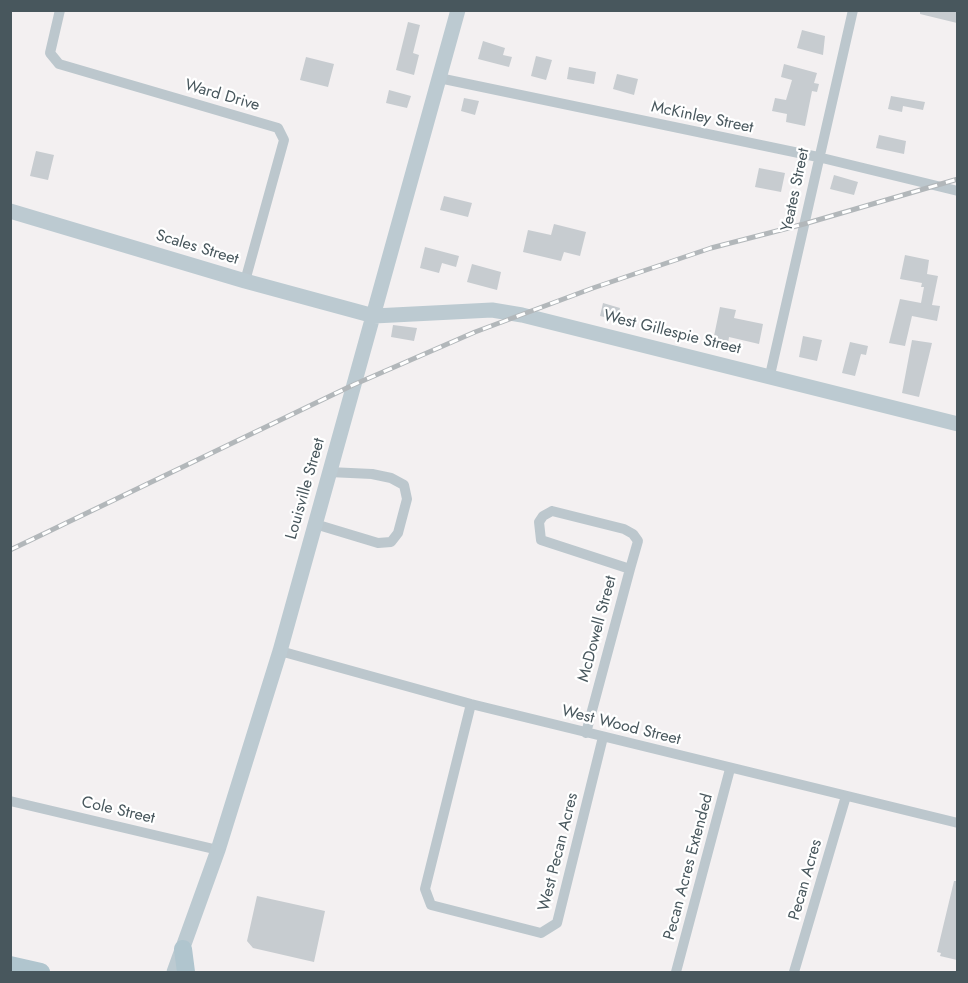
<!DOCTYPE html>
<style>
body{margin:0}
#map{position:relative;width:968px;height:983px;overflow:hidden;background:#f3f0f1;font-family:Jost,sans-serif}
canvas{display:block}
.frame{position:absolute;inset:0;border:12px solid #48575d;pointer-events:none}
</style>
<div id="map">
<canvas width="968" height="983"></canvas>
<div class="frame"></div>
</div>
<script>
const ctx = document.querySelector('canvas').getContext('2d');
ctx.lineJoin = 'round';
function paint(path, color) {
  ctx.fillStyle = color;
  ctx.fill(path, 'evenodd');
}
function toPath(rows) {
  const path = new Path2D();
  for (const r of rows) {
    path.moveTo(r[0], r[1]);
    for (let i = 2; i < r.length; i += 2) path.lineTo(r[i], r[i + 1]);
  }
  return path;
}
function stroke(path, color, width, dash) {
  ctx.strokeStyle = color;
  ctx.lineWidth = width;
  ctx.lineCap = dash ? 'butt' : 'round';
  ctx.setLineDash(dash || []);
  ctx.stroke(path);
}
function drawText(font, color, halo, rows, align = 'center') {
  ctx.font = font + ' Jost,sans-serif';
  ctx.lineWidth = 4.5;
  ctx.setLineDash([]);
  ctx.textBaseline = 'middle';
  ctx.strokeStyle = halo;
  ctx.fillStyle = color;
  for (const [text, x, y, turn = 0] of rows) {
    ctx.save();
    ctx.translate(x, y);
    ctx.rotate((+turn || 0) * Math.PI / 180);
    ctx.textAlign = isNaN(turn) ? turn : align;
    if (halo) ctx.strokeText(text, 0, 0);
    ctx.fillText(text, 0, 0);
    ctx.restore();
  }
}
paint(toPath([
 [920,10,957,10,957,23,920,14],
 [408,22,420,25,413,53,419,55,414,75,396,70],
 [802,30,825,36,823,55,797,48],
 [483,41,505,48,503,55,512,57,509,67,478,59],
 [536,56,552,60,546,80,531,76],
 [306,57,334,64,328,87,300,80],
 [784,64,817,73,814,83,819,84,817,92,812,91,805,126,786,122,787,114,772,111,775,98,786,100,792,80,781,77],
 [569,67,596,72,594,84,567,79],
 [617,74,638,79,634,95,613,89],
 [389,90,411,96,407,108,386,103],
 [891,96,925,102,923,110,903,106,902,112,888,109],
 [464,98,479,101,475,115,461,111],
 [879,135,906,141,904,154,876,148],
 [36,151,54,155,48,180,30,176],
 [759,168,785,173,781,192,755,187],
 [834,175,858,182,854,195,830,189],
 [444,196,472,203,468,217,440,210],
 [554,224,586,232,580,256,564,252,561,261,523,252,528,230,551,235],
 [425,247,459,256,456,267,442,263,439,273,420,268],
 [905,255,929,260,927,274,938,276,932,305,940,306,937,321,912,316,905,346,889,343,900,299,921,303,924,287,921,287,922,283,900,279],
 [472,264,501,272,497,290,467,282],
 [603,303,620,308,617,320,600,316],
 [720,307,736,310,734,318,763,324,759,344,729,337,728,344,713,341],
 [393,325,417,328,414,341,391,337],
 [803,336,822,340,817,361,799,357],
 [912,340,932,343,919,397,902,393],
 [850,342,868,346,866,355,861,354,855,376,842,373],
 [954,881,957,881,957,960,940,956,941,953,937,952],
 [257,896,325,911,314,962,253,948,247,941]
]), '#c7ccd0');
stroke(toPath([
 [60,10,50,53,59,64,278,128,284,140,245,281],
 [439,78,818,157,958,191],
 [770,375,853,10],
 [552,511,624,529,633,534,638,541,630,569,541,540,539,522,543,516,552,511],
 [315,524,378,543,391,542,398,533,407,499,404,485,391,478,372,474,329,472],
 [280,651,471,704,958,823],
 [471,704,425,889,431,905,541,933,557,923,603,737],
 [586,733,630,569],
 [10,801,218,850],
 [676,972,730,769],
 [794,972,846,796]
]), '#bcc7cd', 10);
stroke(toPath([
 [10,211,245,281,374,316,492,310,522,315,958,424],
 [174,972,218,850,280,651,458,10]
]), '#bccad1', 15);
stroke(toPath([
 [183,949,186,972],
 [10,965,41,972]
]), '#b0c5ce', 18);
const rail = toPath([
 [10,550,353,385,475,332,593,288,711,248,804,224,958,179]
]);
stroke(rail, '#b2b7ba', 5);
stroke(rail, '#fff', 3, [9]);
drawText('16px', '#48575d', '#fff', [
 ["Ward Drive",222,96,16],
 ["McKinley Street",702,118,12],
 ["Yeates Street",796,190,-78],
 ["Scales Street",197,248,17],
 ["West Gillespie Street",672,333,14],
 ["Louisville Street",306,489,-74],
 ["McDowell Street",598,629,-75],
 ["West Wood Street",621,726,14],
 ["Cole Street",118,811,13],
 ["West Pecan Acres",559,852,-76],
 ["Pecan Acres Extended",689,867,-75],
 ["Pecan Acres",806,880,-74]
]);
</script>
